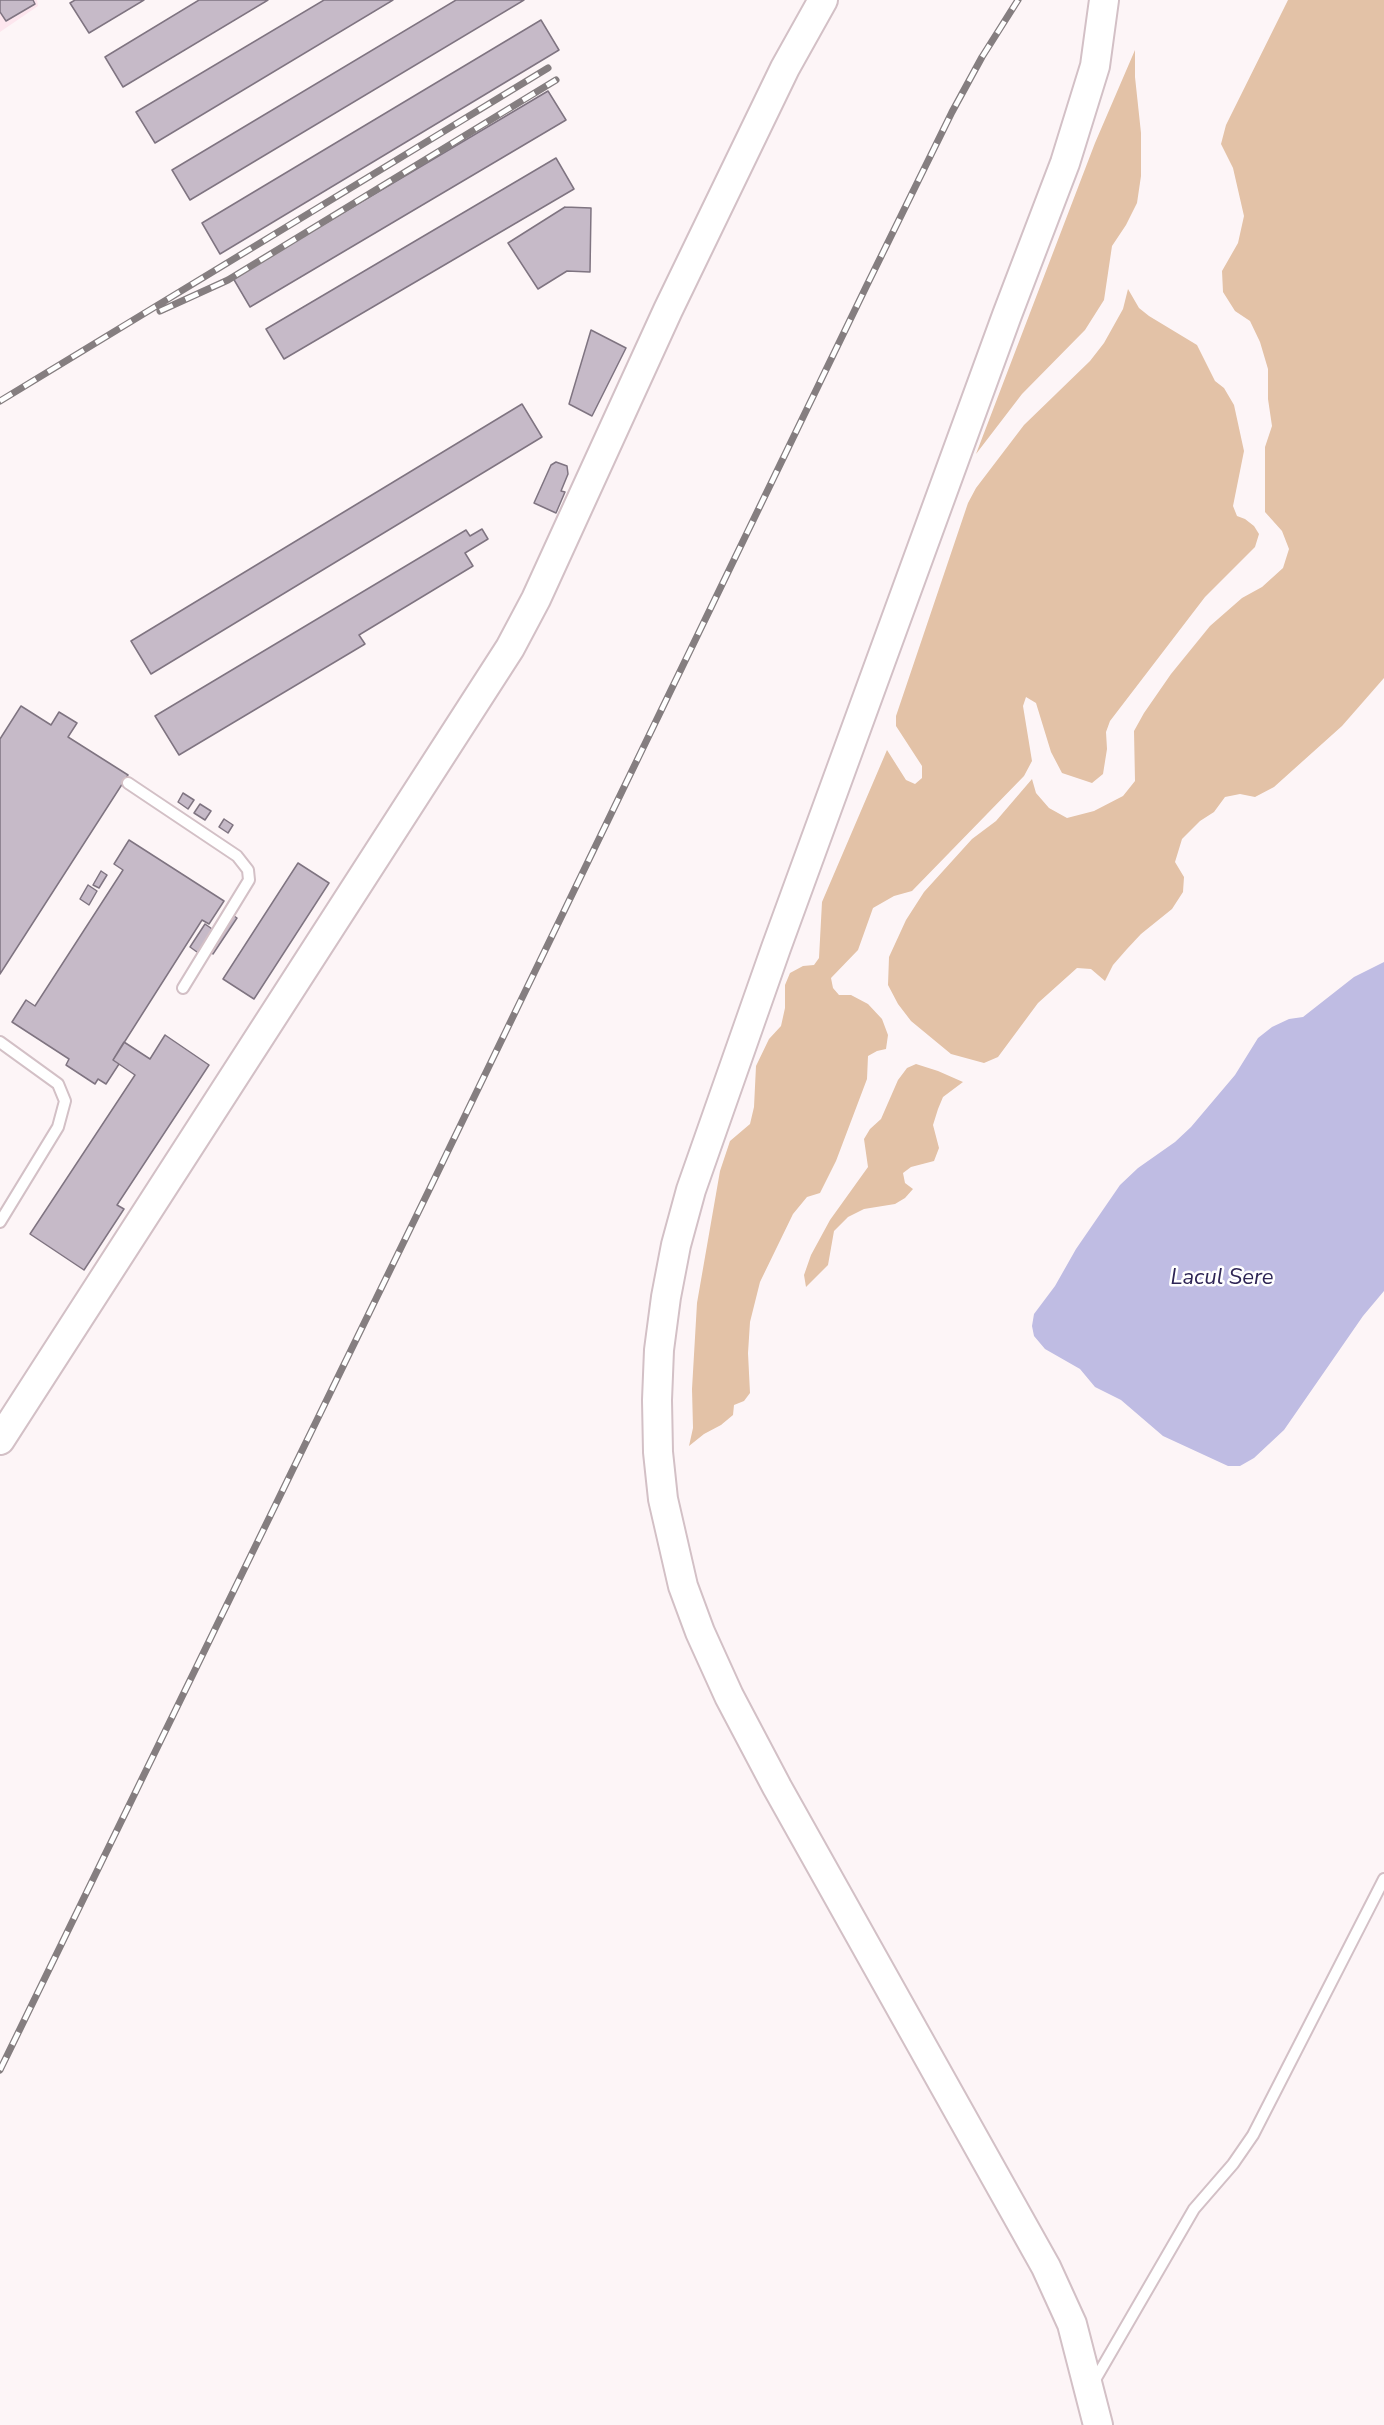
<!DOCTYPE html>
<style>
body{margin:0}
canvas{display:block;background:#fdf5f7}
</style>
<canvas width="1384" height="2425"></canvas>
<script>
const ctx = document.querySelector('canvas').getContext('2d');
ctx.lineJoin = 'round';
function paint(path, color) {
  ctx.fillStyle = color;
  ctx.fill(path, 'evenodd');
}
function toPath(rows) {
  const path = new Path2D();
  for (const r of rows) {
    path.moveTo(r[0], r[1]);
    for (let i = 2; i < r.length; i += 2) path.lineTo(r[i], r[i + 1]);
  }
  return path;
}
function stroke(path, color, width, dash) {
  ctx.strokeStyle = color;
  ctx.lineWidth = width;
  ctx.lineCap = dash ? 'butt' : 'round';
  ctx.setLineDash(dash || []);
  ctx.stroke(path);
}
function drawText(font, color, halo, rows, align = 'center') {
  ctx.font = font + ' "Nunito Sans",sans-serif';
  ctx.lineWidth = 5;
  ctx.setLineDash([]);
  ctx.textBaseline = 'middle';
  ctx.strokeStyle = halo;
  ctx.fillStyle = color;
  for (const [text, x, y, turn = 0] of rows) {
    ctx.save();
    ctx.translate(x, y);
    ctx.rotate((+turn || 0) * Math.PI / 180);
    ctx.textAlign = isNaN(turn) ? turn : align;
    if (halo) ctx.strokeText(text, 0, 0);
    ctx.fillText(text, 0, 0);
    ctx.restore();
  }
}
paint(toPath([
 [0,0,37,0,38,6,0,32]
]), '#fde6ee');
paint(toPath([
 [1288,0,1384,0,1384,678,1342,726,1274,787,1255,797,1240,794,1225,797,1214,812,1200,821,1182,839,1175,862,1184,877,1183,892,1172,909,1141,934,1127,949,1113,965,1105,981,1091,969,1077,968,1038,1003,998,1057,984,1063,951,1054,911,1021,898,1004,888,985,889,957,906,920,924,892,972,839,996,821,1032,779,1036,793,1049,808,1067,818,1094,811,1123,796,1135,781,1134,731,1144,713,1171,674,1210,626,1242,598,1262,587,1283,568,1289,549,1282,531,1265,512,1265,447,1272,426,1268,399,1268,369,1260,342,1250,321,1235,311,1223,292,1222,271,1238,243,1244,216,1233,168,1221,144,1226,125],
 [1135,50,1135,77,1141,133,1141,176,1137,203,1126,225,1112,246,1104,300,1085,330,1022,394,976,454,1095,143],
 [1128,289,1139,308,1149,316,1197,345,1215,381,1224,388,1234,405,1244,451,1233,506,1237,516,1245,519,1254,526,1259,534,1255,547,1205,597,1110,721,1106,732,1107,749,1103,774,1092,783,1062,773,1051,752,1036,703,1026,697,1023,706,1032,761,1024,776,912,891,894,896,873,908,858,950,831,978,833,988,839,995,851,995,868,1004,882,1019,888,1035,886,1049,877,1051,868,1056,867,1079,836,1161,820,1193,807,1197,793,1214,760,1282,750,1322,748,1353,750,1393,744,1401,734,1405,733,1415,721,1425,704,1434,689,1446,693,1428,692,1389,697,1303,720,1171,730,1141,750,1124,754,1107,756,1066,769,1039,781,1026,785,1008,785,985,790,973,803,966,814,965,819,958,822,902,887,750,906,780,915,784,922,778,922,766,896,726,896,716,968,503,976,488,1024,425,1090,361,1104,343,1123,309],
 [916,1064,938,1071,963,1082,943,1097,938,1109,933,1125,939,1148,934,1161,911,1167,903,1173,905,1183,913,1189,905,1198,895,1204,864,1209,848,1217,834,1231,828,1265,806,1287,804,1275,811,1255,830,1220,868,1167,864,1139,870,1129,881,1119,898,1080,907,1068]
]), '#e3c2a7');
paint(toPath([
 [1384,962,1384,1291,1363,1316,1284,1430,1254,1458,1240,1466,1228,1466,1163,1436,1121,1400,1095,1387,1080,1369,1045,1349,1034,1336,1032,1326,1034,1314,1055,1286,1076,1249,1120,1185,1138,1168,1175,1142,1191,1127,1235,1075,1258,1038,1272,1027,1289,1019,1303,1017,1354,977]
]), '#bfbce3');
const building = toPath([
 [0,0,33,0,35,4,6,21,0,12,0,0],
 [75,0,144,0,89,33,70,3,75,0],
 [199,0,268,0,123,87,105,57,199,0],
 [324,0,393,0,155,143,136,112,324,0],
 [456,0,524,0,190,200,172,170,456,0],
 [541,20,559,50,220,254,202,223,541,20],
 [548,91,566,120,250,307,233,278,548,91],
 [556,158,574,189,284,359,266,329,556,158],
 [565,207,591,208,590,272,567,271,538,289,508,243,565,207],
 [591,330,626,348,592,416,569,404,591,330],
 [522,404,542,437,151,674,131,641,522,404],
 [556,462,567,466,568,474,561,491,565,492,556,513,534,503,551,465,556,462],
 [482,529,488,539,465,553,473,566,359,635,365,644,179,755,155,716,466,530,470,536,482,529],
 [21,706,51,725,59,712,77,723,68,737,128,775,0,974,0,739,21,706],
 [183,793,194,800,188,809,178,802,183,793],
 [200,804,211,811,205,820,194,813,200,804],
 [224,819,233,825,228,833,219,827,224,819],
 [129,840,224,901,209,924,202,920,113,1060,119,1064,106,1084,98,1079,95,1084,66,1065,69,1059,12,1022,26,1000,35,1006,123,870,114,864,129,840],
 [298,863,329,883,254,999,223,979,298,863],
 [101,871,107,875,99,888,93,885,101,871],
 [88,885,97,891,89,905,80,899,88,885],
 [228,912,237,918,213,954,208,950,204,957,190,947,205,924,215,931,228,912],
 [165,1035,209,1065,117,1205,124,1209,84,1270,30,1234,135,1075,113,1060,124,1042,150,1059,165,1035]
]);
paint(building, '#c6bac8');
stroke(building, '#7f7481', 1.5);
const lane = toPath([
 [128,783,237,856,248,870,249,880,183,988],
 [0,1042,58,1084,65,1101,58,1127,0,1222],
 [1092,2385,1194,2209,1233,2164,1253,2135,1384,1879]
]);
const secondary = toPath([
 [0,1440,510,648,536,599,668,310,785,68,823,0],
 [1098,2425,1072,2324,1046,2267,777,1787,729,1696,700,1632,683,1586,663,1499,658,1452,657,1400,659,1350,666,1297,676,1245,691,1190,776,948,1007,315,1065,163,1095,66,1104,0]
]);
stroke(lane, '#d3c0c6', 14);
stroke(secondary, '#d3c0c6', 32);
stroke(lane, '#fff', 10);
stroke(secondary, '#fff', 28);
const rail = toPath([
 [160,311,228,280,556,80],
 [0,401,548,68],
 [0,2070,432,1184,866,287,952,112,982,57,1018,0]
]);
stroke(rail, '#857e80', 7);
stroke(rail, '#fff', 4.5, [14]);
drawText('italic 22px', '#2e2556', '#fff', [
 ["Lacul Sere",1222,1279]
]);
</script>
